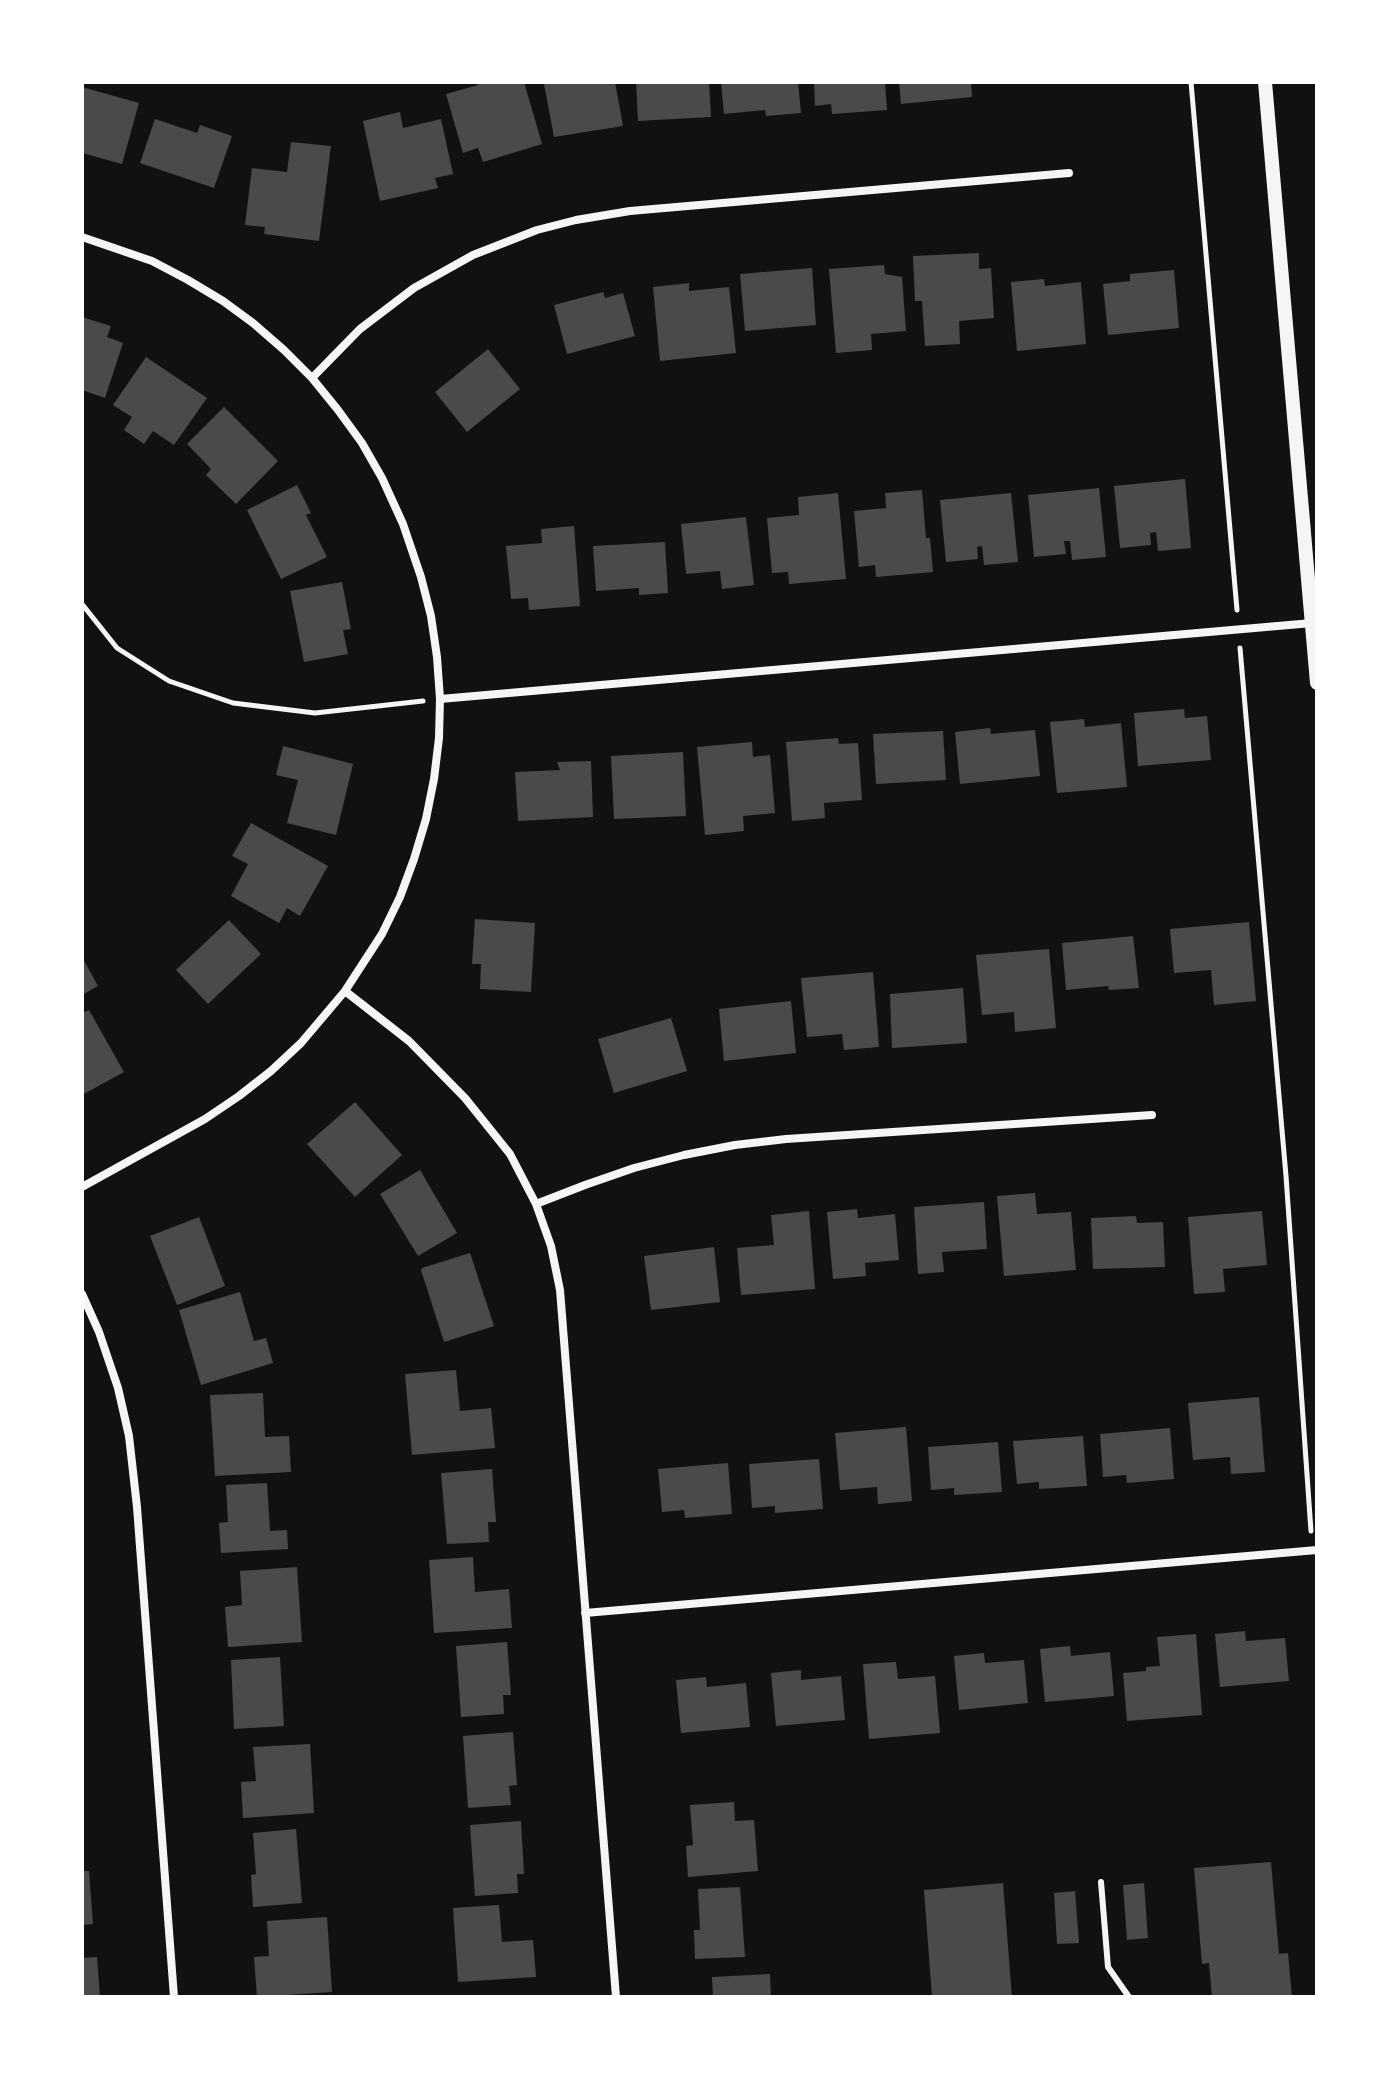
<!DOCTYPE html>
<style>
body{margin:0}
#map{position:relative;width:1399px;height:2079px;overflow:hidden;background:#111;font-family:Mulish,sans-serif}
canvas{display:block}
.frame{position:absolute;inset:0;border:84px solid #fff;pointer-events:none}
</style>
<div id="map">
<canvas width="1399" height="2079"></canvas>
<div class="frame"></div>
</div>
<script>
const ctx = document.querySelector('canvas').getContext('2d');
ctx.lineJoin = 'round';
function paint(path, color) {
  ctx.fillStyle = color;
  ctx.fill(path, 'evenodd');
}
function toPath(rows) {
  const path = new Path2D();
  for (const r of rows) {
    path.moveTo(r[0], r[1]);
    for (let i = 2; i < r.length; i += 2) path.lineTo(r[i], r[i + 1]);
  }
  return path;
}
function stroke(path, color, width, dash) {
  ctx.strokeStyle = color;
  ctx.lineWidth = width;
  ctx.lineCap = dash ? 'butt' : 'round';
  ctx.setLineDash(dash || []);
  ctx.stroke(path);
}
paint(toPath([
 [477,82,524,82,542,144,483,162,478,148,463,153,446,94,478,85],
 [560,82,615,82,623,126,554,137,544,84],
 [636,82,709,82,711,117,638,121],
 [721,82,798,82,801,113,766,116,765,110,724,114],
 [814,82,885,82,887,110,832,114,831,104,815,106],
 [899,82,971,82,972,97,901,104],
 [82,87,139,103,122,164,82,153],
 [400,112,403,128,441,119,453,174,435,178,438,188,380,201,363,121],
 [155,119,197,133,200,125,232,136,214,188,140,163],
 [291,142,331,146,319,241,264,234,265,227,245,225,252,168,287,172],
 [979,253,979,269,991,268,994,318,959,321,960,344,925,346,922,301,915,301,913,256],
 [884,265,885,274,902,277,906,331,871,334,872,350,836,353,829,269],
 [812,268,816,325,745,331,740,274],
 [1174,270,1179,328,1108,335,1103,284,1130,281,1130,274],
 [1044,279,1045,286,1081,282,1086,344,1017,351,1011,282],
 [689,283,689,291,729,287,736,353,660,361,653,287],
 [603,292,605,298,623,293,635,336,567,354,554,305],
 [82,317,111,326,107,337,123,343,105,398,82,390],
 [488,349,520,389,467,432,435,392],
 [146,357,207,398,174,445,153,431,144,444,124,430,132,417,113,405],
 [224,407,278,461,236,504,206,475,211,469,187,444],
 [1185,479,1191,548,1158,551,1156,532,1150,533,1151,545,1120,548,1114,486],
 [297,485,311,513,306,515,327,557,281,579,247,510],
 [1099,488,1106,557,1072,560,1070,541,1064,541,1066,554,1034,557,1028,495],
 [922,490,926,538,930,538,933,572,876,577,875,565,859,567,854,511,886,508,885,493],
 [838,493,846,579,789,584,788,572,772,573,767,518,799,515,798,497],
 [1011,493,1018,562,984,565,982,546,977,547,978,559,946,562,940,500],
 [746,517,754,585,722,589,720,571,686,574,681,524],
 [574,526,580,606,529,610,528,598,511,599,506,546,542,543,541,529],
 [665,542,668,593,639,595,639,588,596,591,593,546],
 [342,582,351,629,343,630,348,654,304,662,290,591],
 [1184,709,1185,718,1207,716,1211,760,1138,766,1134,713],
 [1084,719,1085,727,1121,723,1127,787,1057,793,1050,722],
 [990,728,991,734,1035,730,1040,776,960,784,955,732],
 [943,731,946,780,876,784,873,734],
 [838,738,839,744,858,743,862,800,824,803,825,818,792,821,786,742],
 [752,742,753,757,770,755,775,813,743,816,744,831,705,835,697,747],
 [283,746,353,764,336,835,287,823,298,780,276,775],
 [683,752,686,816,614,819,611,756],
 [591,761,593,817,518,821,515,772,560,770,557,762],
 [251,823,328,866,300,916,287,908,279,923,231,896,248,864,232,856],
 [475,919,535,923,531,992,480,989,481,964,472,964],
 [229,920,261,954,208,1004,176,970],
 [1249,922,1256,1001,1214,1005,1211,970,1174,973,1170,929],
 [1133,936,1139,988,1109,990,1108,986,1066,990,1062,943],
 [1049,949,1056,1028,1015,1032,1014,1012,982,1015,976,955],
 [82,957,98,986,82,995],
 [873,972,879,1047,844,1050,842,1034,807,1037,801,978],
 [963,988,967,1043,892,1048,890,994],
 [791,1001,796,1053,724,1061,719,1009],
 [89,1010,124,1072,82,1095,82,1013],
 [671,1018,687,1071,614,1093,598,1039],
 [355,1102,402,1155,355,1197,307,1144],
 [420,1170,457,1233,418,1256,380,1194],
 [1035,1193,1037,1214,1071,1212,1076,1270,1004,1276,997,1196],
 [984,1202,987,1249,942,1252,944,1272,918,1274,914,1207],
 [857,1209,858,1218,895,1214,899,1260,865,1263,866,1276,833,1279,827,1212],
 [809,1211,815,1289,741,1295,737,1248,774,1245,771,1215],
 [1262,1211,1267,1265,1223,1269,1225,1292,1194,1294,1188,1217],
 [1136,1216,1137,1223,1163,1222,1165,1267,1093,1269,1091,1218],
 [199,1217,225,1286,177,1305,150,1236],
 [714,1247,720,1302,651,1310,644,1256],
 [470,1253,494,1326,444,1342,421,1270,422,1268],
 [240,1292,254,1341,266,1338,273,1363,201,1385,179,1310],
 [456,1370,460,1411,491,1408,495,1448,412,1455,405,1374],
 [263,1393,265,1437,289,1436,291,1472,215,1476,210,1395],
 [1259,1397,1265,1472,1231,1474,1230,1457,1193,1460,1188,1403],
 [906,1427,912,1501,878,1504,877,1487,840,1490,835,1433],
 [1170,1428,1174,1479,1127,1483,1126,1475,1103,1477,1100,1434],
 [1083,1436,1087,1486,1039,1489,1039,1482,1017,1484,1013,1441],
 [998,1442,1002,1492,954,1495,954,1488,931,1490,928,1447],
 [819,1459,823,1509,775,1513,775,1506,752,1508,749,1464],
 [728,1463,732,1514,685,1518,684,1510,662,1512,658,1469],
 [492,1469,496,1522,488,1522,489,1542,447,1544,441,1473],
 [267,1483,270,1531,287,1530,288,1549,221,1553,219,1523,228,1522,226,1485],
 [473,1557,475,1592,509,1589,512,1628,434,1633,429,1560],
 [297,1567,302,1642,228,1647,225,1607,242,1605,240,1571],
 [1245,1631,1246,1641,1285,1638,1289,1681,1220,1687,1215,1634],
 [1196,1634,1202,1715,1127,1721,1123,1673,1146,1671,1146,1667,1160,1666,1157,1637],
 [507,1642,511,1695,503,1695,504,1714,461,1717,456,1646],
 [1070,1646,1071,1656,1110,1652,1114,1696,1045,1702,1040,1649],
 [984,1653,985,1663,1024,1660,1028,1703,959,1710,954,1656],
 [280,1657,284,1726,234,1729,231,1660],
 [896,1662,898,1679,935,1676,940,1733,869,1739,863,1664],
 [801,1670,801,1680,841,1676,845,1720,776,1726,771,1673],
 [706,1677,707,1687,746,1683,750,1727,681,1733,676,1680],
 [513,1732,517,1785,509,1786,511,1805,468,1808,463,1736],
 [310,1744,314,1813,243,1818,241,1782,256,1781,253,1747],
 [734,1802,735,1821,754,1820,758,1871,688,1877,686,1846,693,1845,690,1805],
 [521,1821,524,1874,517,1874,518,1893,475,1896,470,1825],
 [296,1829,302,1903,253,1907,251,1875,256,1874,253,1833],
 [1271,1862,1279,1954,1288,1953,1292,1997,1212,1997,1209,1963,1202,1964,1194,1868],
 [82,1871,89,1871,93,1924,82,1925],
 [1003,1883,1012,1997,932,1997,924,1890],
 [1144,1883,1148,1938,1127,1940,1123,1885],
 [740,1887,745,1957,695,1959,694,1930,700,1930,698,1889],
 [1075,1891,1079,1943,1057,1944,1054,1893],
 [499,1905,502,1942,533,1940,536,1977,458,1982,453,1908],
 [327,1917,332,1992,257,1997,254,1957,269,1956,267,1921],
 [97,1957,100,1997,82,1997,82,1958],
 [770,1974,771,1997,713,1997,712,1977]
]), '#4a4a4a');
stroke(toPath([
 [1191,82,1237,610],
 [82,604,117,648,169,681,233,703,315,713,423,701],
 [1240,648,1286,1176,1311,1531]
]), '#f5f5f5', 5);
stroke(toPath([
 [1101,1882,1108,1967,1129,1997]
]), '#f5f5f5', 6);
stroke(toPath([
 [82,237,152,261,188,280,223,301,253,323,284,350,312,378,338,410,362,443,382,478,403,524,421,577,431,616,437,657,440,699,439,738,434,779,426,819,414,859,400,897,382,934,345,991,301,1043,271,1071,239,1096,205,1119,82,1187],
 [312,378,360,329,414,288,473,255,537,230,576,220,630,211,1069,173],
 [440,699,1312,623],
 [345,991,409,1041,465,1098,510,1154,536,1204,551,1246,560,1290,616,1997],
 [536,1204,585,1185,634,1168,684,1155,735,1145,786,1139,1152,1115],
 [82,1294,99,1332,118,1388,129,1436,137,1507,174,1997],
 [585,1613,1317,1550]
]), '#f5f5f5', 8);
stroke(toPath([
 [1265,82,1317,683]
]), '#f5f5f5', 14);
</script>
